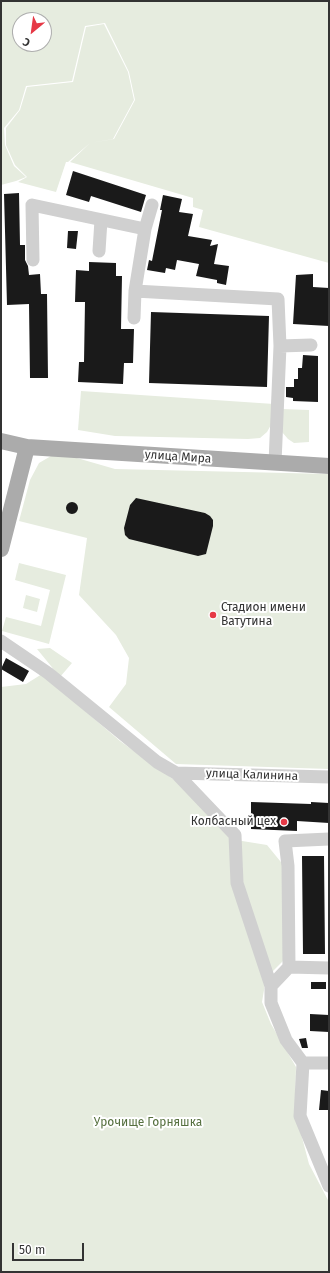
<!DOCTYPE html>
<meta charset="utf-8">
<style>
body{margin:0}
#map{position:relative;width:330px;height:1273px;overflow:hidden;background:#fff;font-family:"Fira Sans",sans-serif}
canvas{display:block}
.frame{position:absolute;inset:0;border:2px solid #333;pointer-events:none}
.north{position:absolute;left:12px;top:12px;width:40px;height:40px;box-sizing:border-box;background:#fff;border:1px solid #adadad;border-radius:50%;rotate:209deg;font-size:11px;font-weight:700;line-height:16px;text-align:center;color:#333}
.north::after{content:'';display:block;margin:auto;width:14px;height:18px;background:#e63946;clip-path:polygon(50% 0,100% 100%,50% 72%,0 100%)}
.scale{position:absolute;left:12px;top:1243px;width:72px;height:18px;box-sizing:border-box;border:2px solid #333;border-top:0;padding-left:5px;font-size:12px;line-height:14px;white-space:nowrap;color:#333;-webkit-text-stroke:3px #fff;paint-order:stroke}
</style>
<div id="map">
<canvas width="330" height="1273"></canvas>
<div class="frame"></div>
<div class="north">С</div>
<div class="scale">50 m</div>
</div>
<script>
const ctx = document.querySelector('canvas').getContext('2d');
ctx.lineJoin = 'round';
function paint(path, color) {
  ctx.fillStyle = color;
  ctx.fill(path, 'evenodd');
}
function toPath(rows) {
  const path = new Path2D();
  for (const r of rows) {
    if (r.length === 3) {
      path.moveTo(r[0] + r[2], r[1]);
      path.arc(r[0], r[1], r[2], 0, 2 * Math.PI);
      continue;
    }
    path.moveTo(r[0], r[1]);
    for (let i = 2; i < r.length; i += 2) path.lineTo(r[i], r[i + 1]);
  }
  return path;
}
function stroke(path, color, width, dash) {
  ctx.strokeStyle = color;
  ctx.lineWidth = width;
  ctx.lineCap = dash ? 'butt' : 'round';
  ctx.setLineDash(dash || []);
  ctx.stroke(path);
}
function drawText(font, color, halo, rows, align = 'center') {
  ctx.font = font + ' "Fira Sans",sans-serif';
  ctx.lineWidth = 4;
  ctx.setLineDash([]);
  ctx.textBaseline = 'middle';
  ctx.strokeStyle = halo;
  ctx.fillStyle = color;
  for (const [text, x, y, turn = 0] of rows) {
    ctx.save();
    ctx.translate(x, y);
    ctx.rotate((+turn || 0) * Math.PI / 180);
    ctx.textAlign = isNaN(turn) ? turn : align;
    if (halo) ctx.strokeText(text, 0, 0);
    ctx.fillText(text, 0, 0);
    ctx.restore();
  }
}
paint(toPath([
 [1,1,329,1,329,263,199,227,203,210,193,207,193,198,70,162,90,143,114,139,135,100,129,72,105,23,85,26,72,81,26,86,19,110,4,128,5,145,14,166,26,177,16,181,1,185],
 [20,20,44,20,44,44,20,44],
 [104,24,128,72,134,100,113,139,90,143,68,162,66,162,56,192,18,182,27,177,15,165,6,145,6,128,20,110,27,87,73,82,86,27],
 [81,391,274,404,272,423,267,432,260,438,248,439,115,436,78,430],
 [282,409,309,410,309,442,294,443,288,439,282,432],
 [63,454,115,469,329,474,329,769,176,764,109,707,126,684,129,658,116,635,79,595,87,538,19,521,30,480,39,463,51,456],
 [19,563,66,575,49,644,2,631,6,617,41,626,50,590,15,580],
 [26,595,40,599,37,612,23,608],
 [50,648,72,663,60,677,37,649],
 [42,674,120,741,184,787,236,840,267,845,285,867,286,958,266,978,262,1002,271,1024,296,1067,295,1111,309,1164,329,1202,329,1272,1,1272,1,687,26,684]
]), '#e6ecdf');
paint(toPath([
 [73,171,146,195,141,212,91,196,89,202,66,195],
 [19,193,20,245,25,245,25,260,28,266,29,275,40,274,41,294,47,294,48,378,30,378,29,304,7,305,4,194],
 [163,195,182,199,179,212,193,214,188,236,212,240,210,246,218,244,214,264,229,266,226,285,217,283,217,280,196,276,199,264,177,260,175,270,166,268,165,273,147,270,149,260,152,261,162,210,160,210],
 [68,231,78,231,76,249,67,248],
 [89,262,116,263,116,276,122,276,121,329,134,329,133,363,124,363,123,384,78,382,79,362,84,362,85,302,75,302,76,270,89,271],
 [313,274,313,287,329,288,329,326,293,324,296,275],
 [151,312,269,316,267,387,149,383],
 [303,355,318,356,318,402,293,401,293,398,286,397,286,387,294,387,294,379,298,379,298,368,302,368],
 [136,498,205,513,210,516,213,520,213,526,206,554,198,556,129,539,125,535,124,528,130,505],
 [72,508,6],
 [6,658,29,671,23,682,1,669],
 [251,802,311,804,311,802,329,803,329,823,297,821,297,831,251,829],
 [302,856,324,856,325,954,303,954],
 [311,982,326,982,326,989,311,989],
 [310,1014,329,1015,329,1032,310,1031],
 [306,1038,308,1048,302,1048,299,1039],
 [321,1090,329,1091,329,1110,319,1110]
]), '#1a1a1a');
stroke(toPath([
 [99,251,101,220],
 [33,260,32,205,145,229],
 [135,291,145,229,152,205],
 [134,318,135,291,278,299,280,346,275,463],
 [280,346,311,345],
 [1,641,48,673,157,762,176,773,235,835,237,883,271,986],
 [176,773,329,777],
 [289,967,329,968],
 [303,1063,286,1040,271,1003,271,986,289,967,288,866,285,841,329,839],
 [303,1063,300,1116,329,1186],
 [303,1063,329,1063]
]), '#d0d0d0', 13);
stroke(toPath([
 [1,441,27,447,329,466],
 [1,549,27,447]
]), '#ababab', 16);
for (const [x, y, r, color] of [
 [213,615,4,"#e63946"],
 [284,822,4,"#e63946"]
]) {
  const dot = new Path2D();
  dot.arc(x, y, r, 0, 2 * Math.PI);
  ctx.fillStyle = color;
  ctx.fill(dot);
  stroke(dot, '#fff', 1.5);
}
drawText('12px', '#333', '#fff', [
 ["улица Мира",178,457,4],
 ["улица Калинина",252,775,2]
]);
drawText('12px', '#333', '#fff', [
 ["Стадион имени",221,608],
 ["Ватутина",221,622],
 ["Колбасный цех",276,822,"right"]
], 'left');
drawText('12px', '#56703f', '#fff', [
 ["Урочище Горняшка",148,1123]
]);
</script>
